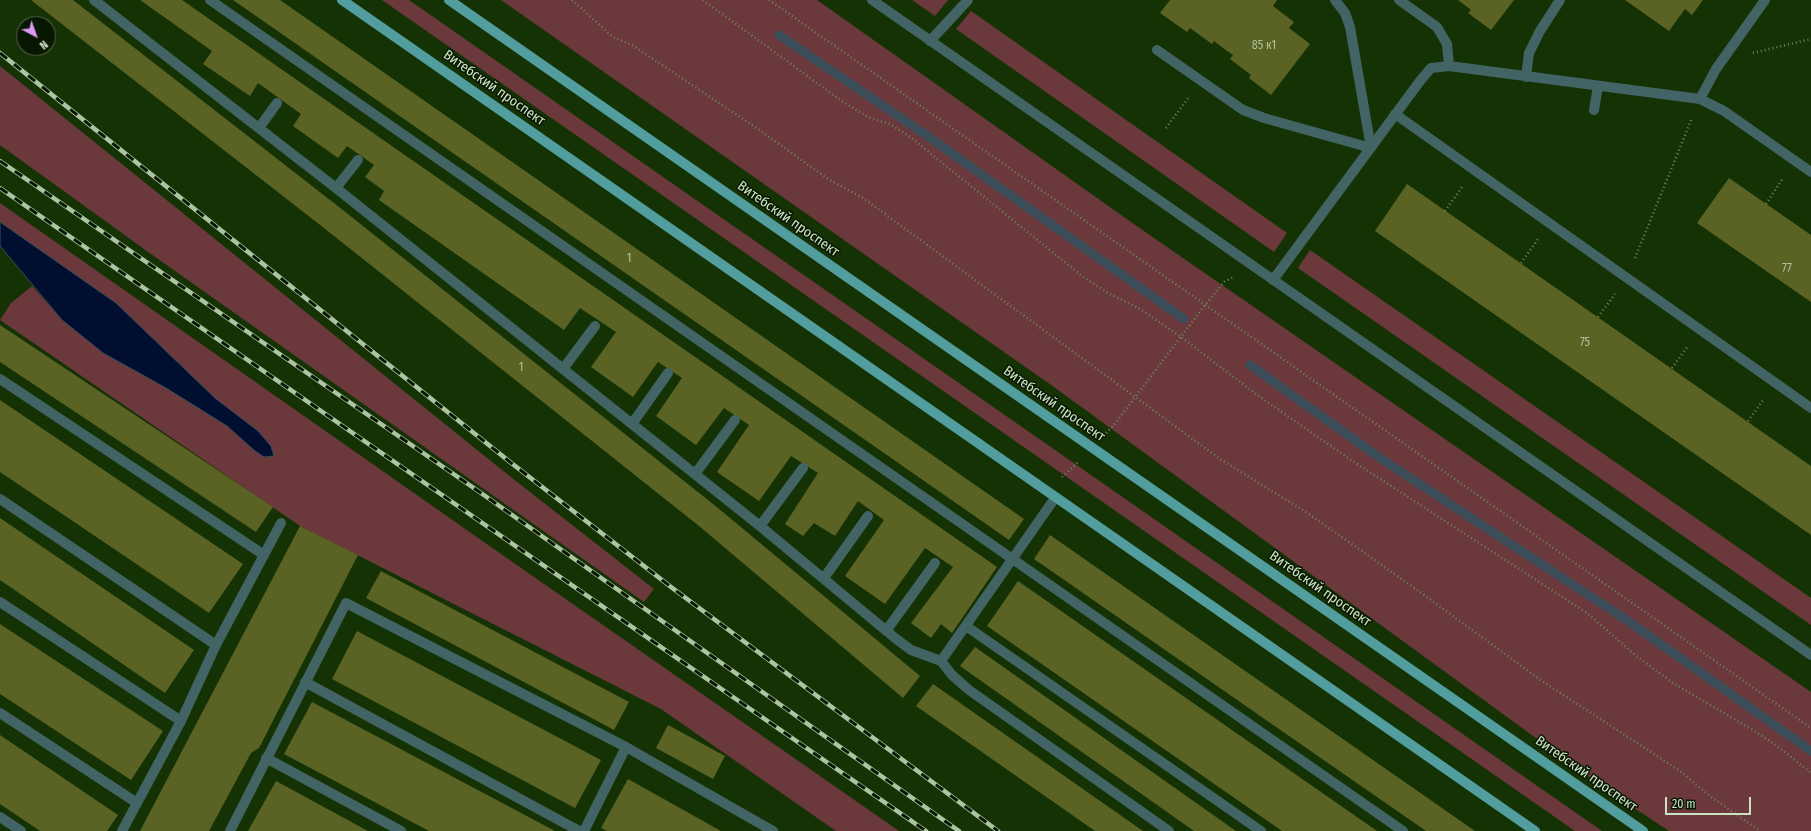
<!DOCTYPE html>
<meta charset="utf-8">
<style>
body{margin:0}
#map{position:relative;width:1811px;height:831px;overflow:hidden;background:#153205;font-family:"Fira Sans Condensed",sans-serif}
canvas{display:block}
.north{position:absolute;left:16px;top:16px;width:40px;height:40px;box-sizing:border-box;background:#071702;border:1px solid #55684f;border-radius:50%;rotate:139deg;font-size:11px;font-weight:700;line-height:16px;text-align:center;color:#cbe2c2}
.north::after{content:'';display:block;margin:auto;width:14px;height:18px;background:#dc99f4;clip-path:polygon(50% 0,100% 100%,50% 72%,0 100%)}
.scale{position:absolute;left:1665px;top:797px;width:86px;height:18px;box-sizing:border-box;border:2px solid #cbe2c2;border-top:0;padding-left:5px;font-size:12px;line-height:14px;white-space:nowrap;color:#cbe2c2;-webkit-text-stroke:3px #071702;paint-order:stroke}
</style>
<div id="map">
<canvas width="1811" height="831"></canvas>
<div class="north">N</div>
<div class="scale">20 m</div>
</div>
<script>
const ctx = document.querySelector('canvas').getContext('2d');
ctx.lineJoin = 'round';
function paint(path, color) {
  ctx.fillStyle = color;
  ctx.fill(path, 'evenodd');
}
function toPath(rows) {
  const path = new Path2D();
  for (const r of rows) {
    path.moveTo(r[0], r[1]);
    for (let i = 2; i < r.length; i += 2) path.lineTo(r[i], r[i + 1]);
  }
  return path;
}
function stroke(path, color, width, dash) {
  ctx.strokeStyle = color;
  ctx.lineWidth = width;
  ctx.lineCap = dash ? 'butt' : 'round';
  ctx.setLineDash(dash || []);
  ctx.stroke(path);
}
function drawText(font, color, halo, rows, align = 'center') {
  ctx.font = font + ' "Fira Sans Condensed",sans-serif';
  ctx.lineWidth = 3;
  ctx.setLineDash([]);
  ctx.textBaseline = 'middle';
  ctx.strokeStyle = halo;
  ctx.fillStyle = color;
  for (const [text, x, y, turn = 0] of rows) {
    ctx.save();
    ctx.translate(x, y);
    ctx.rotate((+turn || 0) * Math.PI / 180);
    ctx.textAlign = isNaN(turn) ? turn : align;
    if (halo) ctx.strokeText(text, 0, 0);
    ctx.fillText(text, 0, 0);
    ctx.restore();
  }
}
paint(toPath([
 [382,0,409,0,1602,831,1575,831],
 [501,0,817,0,1141,229,1811,692,1811,831,1669,831,1610,792,1054,387],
 [912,0,948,0,935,16],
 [971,11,1287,233,1274,252,956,29],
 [0,66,507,474,654,589,644,602,151,254,0,145],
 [0,203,501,554,899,831,836,831,661,709,300,526,0,320,11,303,32,286,62,320,103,353,166,388,227,426,255,451,264,457,274,456,258,431,215,398,116,303,0,222],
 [1310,250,1811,598,1811,625,1298,268]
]), '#6b393c');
const water = toPath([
 [0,222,116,303,215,398,258,431,271,446,274,456,264,457,255,451,227,426,166,388,103,353,62,320,0,246,0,222]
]);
paint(water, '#000f2f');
stroke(water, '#3d4e5b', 1);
stroke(toPath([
 [779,35,926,135,1184,319],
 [1250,365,1377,456,1631,623,1811,751]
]), '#3d4e5b', 9);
paint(toPath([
 [31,0,73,0,339,207,718,508,920,676,903,698,699,526,324,228],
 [140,0,182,0,997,567,952,633,941,624,931,638,911,623,953,567,925,548,885,604,845,576,884,520,858,501,835,536,814,523,803,536,785,524,818,473,791,456,759,501,717,472,749,425,724,408,696,445,656,416,682,378,658,362,633,397,591,367,616,332,580,308,564,330,379,200,384,191,365,177,374,165,347,146,338,158,293,126,301,114,258,83,250,96,203,64,212,51],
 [233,0,280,0,1024,519,1009,540],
 [1170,0,1277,0,1273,6,1294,22,1289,28,1310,44,1271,95,1249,78,1251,75,1230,59,1233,55,1223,48,1214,41,1212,44,1190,28,1187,32,1160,13],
 [1458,0,1514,0,1491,30,1468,13,1471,10],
 [1625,0,1703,0,1692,15,1685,9,1669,31],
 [1729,178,1811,235,1811,302,1697,223],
 [1407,184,1811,466,1811,535,1375,231],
 [0,325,273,507,256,532,0,362],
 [0,400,243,564,209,613,0,472],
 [0,518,194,650,165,693,0,580],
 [300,526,358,555,259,748,251,753,209,831,140,831],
 [1050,535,1475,831,1426,831,1034,559],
 [381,571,629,702,614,730,366,598],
 [1018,581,1377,831,1282,831,987,626],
 [0,624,163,731,131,780,0,694],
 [357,631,601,760,575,808,332,679],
 [975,647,1236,831,1194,831,960,666],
 [933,684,1143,831,1095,831,916,706],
 [312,702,555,831,429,831,284,754],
 [668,725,725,756,713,779,656,748],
 [0,735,118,815,107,831,40,831,0,804],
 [628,779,721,831,607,831,601,828],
 [276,781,368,831,248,831]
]), '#5a6324');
stroke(toPath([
 [572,0,613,37,632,45,758,129,828,179,863,198,1220,459,1306,512,1413,587,1542,681,1680,771,1710,796,1760,831],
 [703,0,843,102,868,117,890,124,909,136,1082,276,1108,293,1140,309,1181,337,1256,394,1351,460,1587,613,1635,655,1673,683,1756,732,1777,746,1811,773],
 [769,0,1811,728],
 [1753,53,1811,39],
 [1166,128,1189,97],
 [1766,204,1783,178],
 [1445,211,1462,187],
 [1635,258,1692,118],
 [1521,263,1538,239],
 [1598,317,1615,294],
 [1672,368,1688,346],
 [1748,421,1764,399],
 [1106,433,1114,425,1205,305,1225,281,1234,277],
 [1062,477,1079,461]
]), '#6c865f', 2.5, [1, 3]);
stroke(toPath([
 [94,0,336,188,760,526,895,638,911,650,941,661,952,675,969,690,1169,831],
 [210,0,1403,831],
 [1399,0,1437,27,1447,44,1449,66],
 [930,41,968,0],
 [1157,50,1243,110,1264,118,1371,148,1350,27,1345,13,1335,0],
 [1526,77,1529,53,1540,31,1560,0],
 [1700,99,1716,69,1765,0],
 [1594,110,1598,86],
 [1395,114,1811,408],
 [259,128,277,103],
 [336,188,358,160],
 [1273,280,1420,81,1431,68,1449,66,1700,99,1724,111,1811,172],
 [563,369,595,326],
 [0,379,264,555],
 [632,424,668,373],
 [695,474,735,420],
 [0,499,216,645],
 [760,526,803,468],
 [824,578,868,516],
 [0,602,181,721],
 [966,626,1261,831],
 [886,631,935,563],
 [941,661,1055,498],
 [305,682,579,831],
 [0,713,137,803],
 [266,758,401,831],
 [0,817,21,831],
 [122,831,181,721,216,645,281,523],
 [230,831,346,603,626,747,773,831],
 [584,831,626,747]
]), '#426464', 10);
stroke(toPath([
 [872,0,1811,655]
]), '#426464', 10);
stroke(toPath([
 [342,0,1535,831],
 [449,0,1643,831]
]), '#529d9e', 10);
const rail = toPath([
 [0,53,510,462,671,587,998,831],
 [0,161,481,493,959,831],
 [0,188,926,831]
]);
stroke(rail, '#acc4a2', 4.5);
stroke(rail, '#071702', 3, [9]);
drawText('12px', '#afc29a', null, [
 ["85 к1",1264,46],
 ["1",629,259],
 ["77",1787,269],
 ["75",1585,343],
 ["1",521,368]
]);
drawText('14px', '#cbe2c2', '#071702', [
 ["Витебский проспект",494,88,35],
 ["Витебский проспект",788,219,35],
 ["Витебский проспект",1054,404,35],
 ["Витебский проспект",1320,589,35],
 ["Витебский проспект",1586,774,35]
]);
</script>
